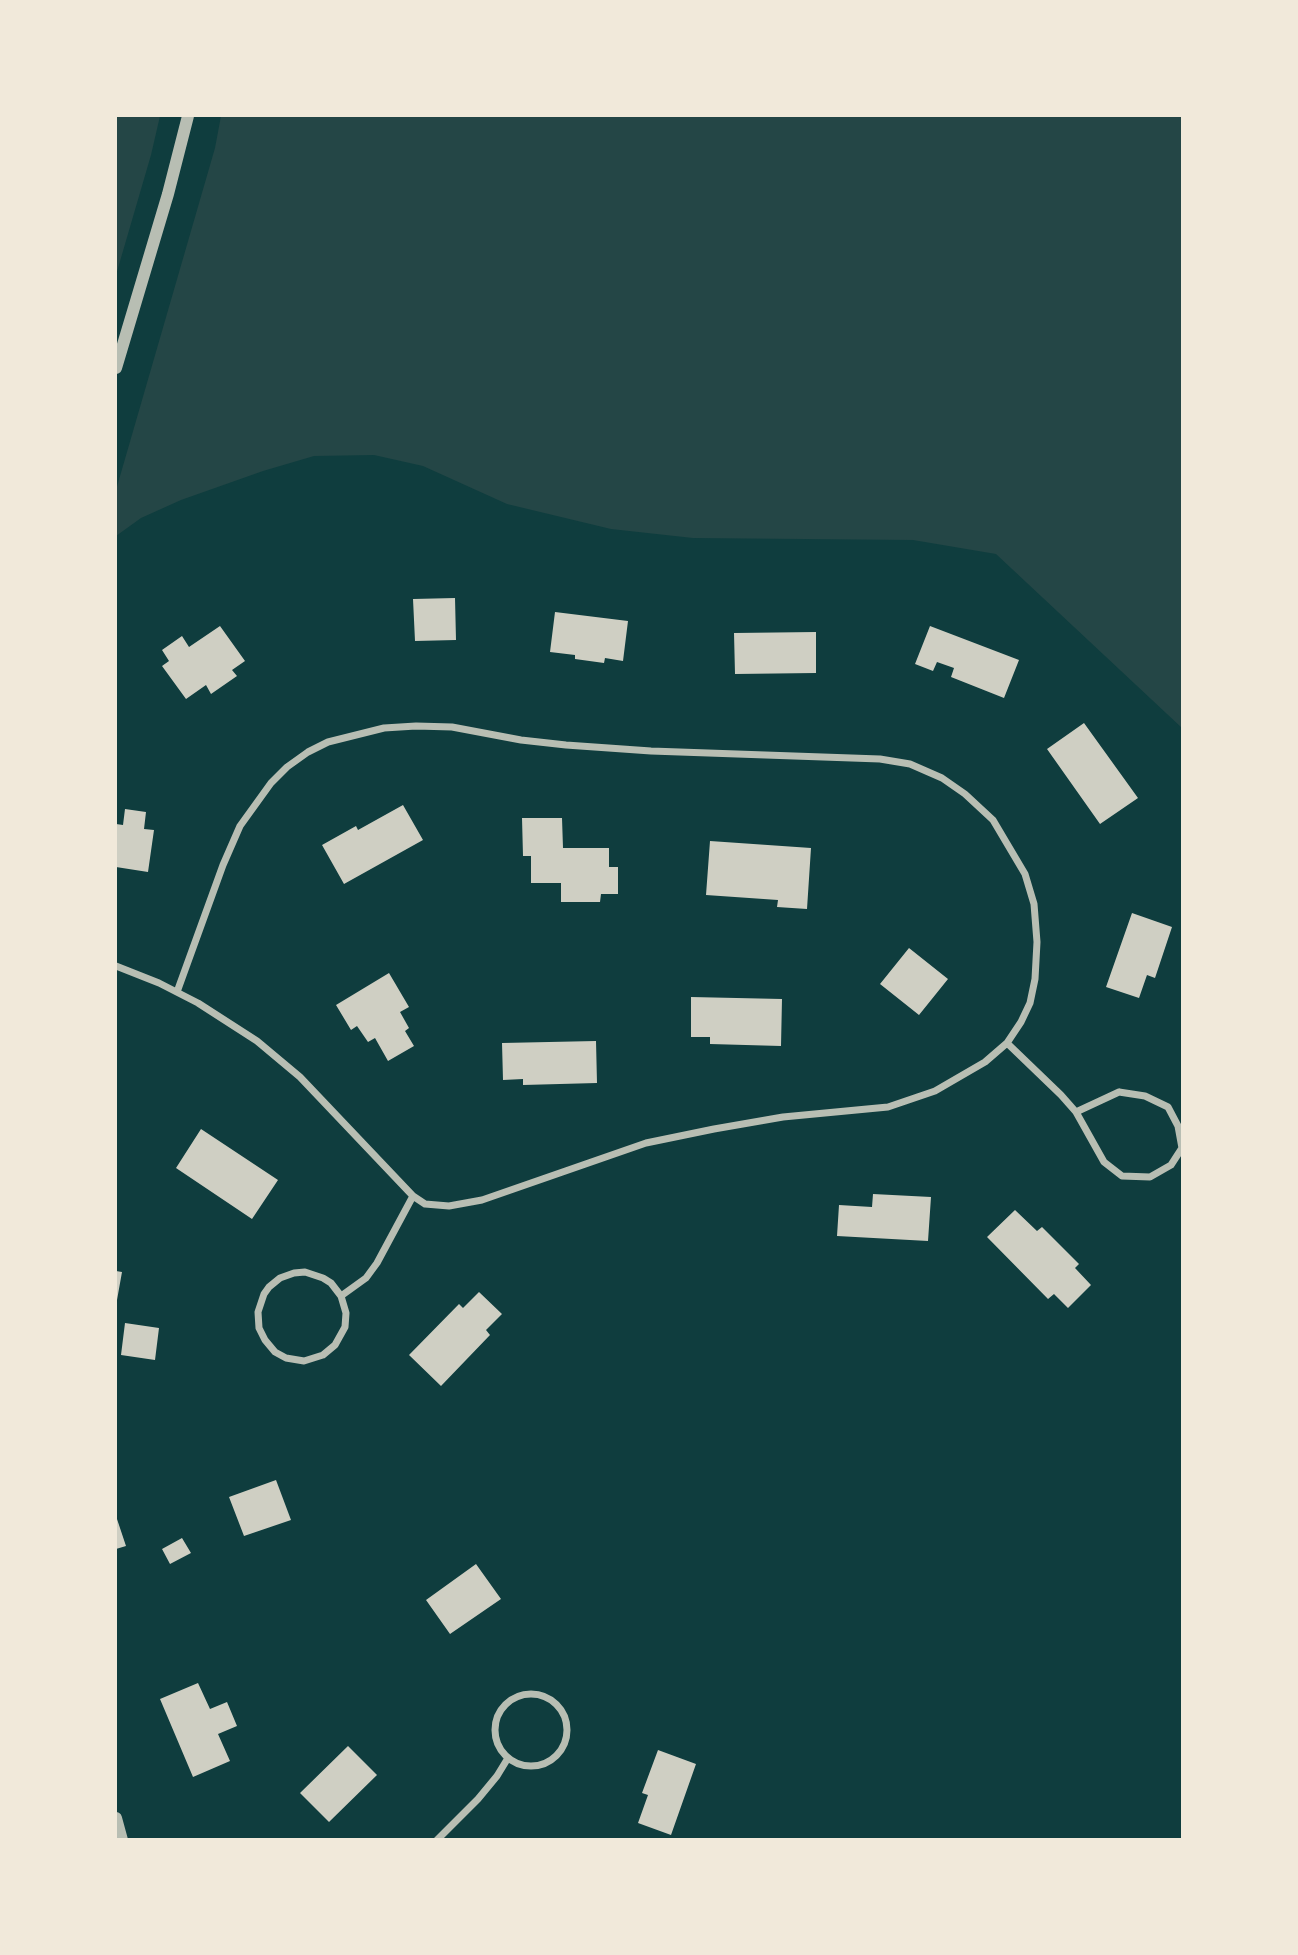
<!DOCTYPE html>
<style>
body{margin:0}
#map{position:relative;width:1298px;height:1955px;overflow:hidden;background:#0f3d3e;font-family:Signika,sans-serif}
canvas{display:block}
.frame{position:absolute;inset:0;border:117px solid #f1e9da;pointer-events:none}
</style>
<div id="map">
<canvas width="1298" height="1955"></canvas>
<div class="frame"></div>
</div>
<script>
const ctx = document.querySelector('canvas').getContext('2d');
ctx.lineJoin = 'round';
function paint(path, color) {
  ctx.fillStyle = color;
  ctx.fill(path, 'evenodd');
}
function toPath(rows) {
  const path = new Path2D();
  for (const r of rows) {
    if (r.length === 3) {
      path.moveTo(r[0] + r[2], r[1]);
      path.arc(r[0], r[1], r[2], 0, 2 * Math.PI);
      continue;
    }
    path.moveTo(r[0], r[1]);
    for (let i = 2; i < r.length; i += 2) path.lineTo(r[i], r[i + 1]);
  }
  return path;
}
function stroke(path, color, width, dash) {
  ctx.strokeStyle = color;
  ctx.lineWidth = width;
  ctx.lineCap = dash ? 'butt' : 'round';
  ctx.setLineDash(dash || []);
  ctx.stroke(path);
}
paint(toPath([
 [116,116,160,116,151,155,116,275],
 [221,116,1182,116,1182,728,996,554,913,540,693,538,611,529,507,504,423,466,374,455,314,456,263,471,181,500,141,518,116,536,116,490,215,148]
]), '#244646');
paint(toPath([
 [455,598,456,640,415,641,413,599],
 [555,612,628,621,623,661,605,658,604,663,575,659,575,655,550,652],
 [220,626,245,661,232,670,237,676,211,694,206,685,186,699,162,666,169,661,162,650,182,636,189,647],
 [930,626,1019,660,1004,698,951,677,954,668,937,662,933,671,915,664],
 [816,632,816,673,735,674,734,633],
 [1084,723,1138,798,1100,824,1047,749],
 [403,805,423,840,344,884,322,845,356,826,358,830],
 [125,809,146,812,144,829,154,830,148,872,116,867,116,824,123,825],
 [522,818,562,818,563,848,609,848,609,867,618,867,618,894,601,894,600,902,561,902,561,883,531,883,531,856,523,856],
 [710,841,811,848,807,909,777,907,778,900,706,895],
 [1132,913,1172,927,1155,978,1147,975,1139,998,1106,987],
 [909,948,948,979,919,1015,880,984],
 [389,973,409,1007,400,1012,409,1028,405,1031,414,1046,388,1061,375,1038,368,1042,357,1026,351,1030,336,1005],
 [691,997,782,999,781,1046,710,1044,710,1037,691,1037],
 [596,1041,597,1083,523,1085,523,1079,503,1080,502,1043],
 [201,1129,278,1180,252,1219,176,1168],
 [873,1194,931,1197,928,1241,837,1236,839,1205,872,1207],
 [1015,1210,1037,1231,1042,1227,1079,1264,1075,1268,1091,1285,1068,1308,1054,1294,1048,1299,987,1237],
 [116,1271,122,1272,117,1300,116,1300],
 [479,1292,502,1314,486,1330,490,1335,441,1386,409,1355,459,1304,463,1308],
 [125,1323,159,1328,155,1360,121,1355],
 [276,1480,291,1520,244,1536,229,1497],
 [116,1516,126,1546,116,1549],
 [182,1538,191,1553,170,1564,162,1549],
 [476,1564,501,1599,450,1634,426,1600],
 [198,1683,210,1709,227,1702,237,1726,218,1734,230,1761,193,1777,160,1699],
 [348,1746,377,1775,329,1822,300,1793],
 [658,1750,696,1764,671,1835,638,1823,648,1795,642,1793]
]), '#cfcfc3');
stroke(toPath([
 [116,966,159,983,198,1003,257,1041,300,1077,413,1196,425,1204,449,1206,482,1200,646,1143,714,1129,783,1117,888,1107,935,1091,985,1062,1007,1043,1021,1022,1030,1003,1035,979,1037,942,1034,904,1025,874,993,820,965,794,942,778,910,764,880,759,651,751,566,745,521,740,452,727,416,726,384,728,328,742,308,752,287,767,271,783,240,826,223,865,177,992],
 [1007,1043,1061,1095,1076,1112],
 [1119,1092,1145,1096,1168,1107,1178,1126,1182,1148,1171,1165,1150,1177,1122,1176,1104,1162,1076,1112,1119,1092],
 [341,1296,346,1313,345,1327,335,1345,323,1355,304,1361,286,1358,275,1352,265,1340,259,1328,258,1312,264,1294,269,1287,280,1278,294,1273,305,1272,323,1278,331,1283,341,1296,366,1278,377,1263,413,1196],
 [531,1730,36],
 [437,1840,478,1799,497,1776,508,1758]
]), '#b8beb3', 7);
stroke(toPath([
 [116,368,168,194,188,116],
 [116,1818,122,1840]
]), '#b8beb3', 12);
</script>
